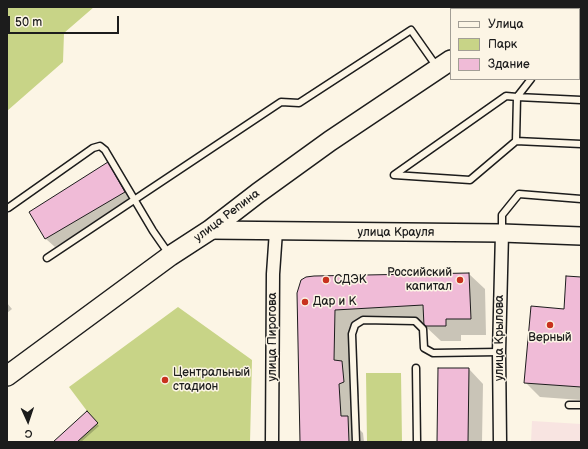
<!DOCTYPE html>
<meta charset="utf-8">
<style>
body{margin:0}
#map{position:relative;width:588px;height:449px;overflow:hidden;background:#fcf5e5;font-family:"Balsamiq Sans",sans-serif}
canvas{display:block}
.frame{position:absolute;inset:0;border:8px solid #1c1c1c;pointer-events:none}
.legend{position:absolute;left:450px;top:8px;width:130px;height:72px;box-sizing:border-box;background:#fcf5e5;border:1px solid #a29e95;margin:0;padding:5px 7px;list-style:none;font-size:12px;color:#1c1c1c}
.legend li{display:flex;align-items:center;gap:8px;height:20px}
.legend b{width:20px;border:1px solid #a29e95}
.north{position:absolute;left:8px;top:401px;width:40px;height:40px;-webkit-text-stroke:3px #fcf5e5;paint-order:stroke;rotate:177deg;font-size:11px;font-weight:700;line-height:16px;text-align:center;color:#1c1c1c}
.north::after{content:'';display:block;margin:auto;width:14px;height:18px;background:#1c1c1c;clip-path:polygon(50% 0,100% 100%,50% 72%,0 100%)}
.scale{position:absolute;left:8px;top:16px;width:111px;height:18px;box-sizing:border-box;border:2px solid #1c1c1c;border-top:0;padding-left:5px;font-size:12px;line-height:14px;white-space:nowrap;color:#1c1c1c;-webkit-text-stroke:3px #fcf5e5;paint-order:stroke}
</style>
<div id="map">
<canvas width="588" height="449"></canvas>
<div class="frame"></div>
<ul class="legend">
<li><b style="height:5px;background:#fcf5e5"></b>Улица</li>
<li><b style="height:11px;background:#c8d487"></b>Парк</li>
<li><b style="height:11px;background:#f0bbd7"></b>Здание</li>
</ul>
<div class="north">С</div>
<div class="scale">50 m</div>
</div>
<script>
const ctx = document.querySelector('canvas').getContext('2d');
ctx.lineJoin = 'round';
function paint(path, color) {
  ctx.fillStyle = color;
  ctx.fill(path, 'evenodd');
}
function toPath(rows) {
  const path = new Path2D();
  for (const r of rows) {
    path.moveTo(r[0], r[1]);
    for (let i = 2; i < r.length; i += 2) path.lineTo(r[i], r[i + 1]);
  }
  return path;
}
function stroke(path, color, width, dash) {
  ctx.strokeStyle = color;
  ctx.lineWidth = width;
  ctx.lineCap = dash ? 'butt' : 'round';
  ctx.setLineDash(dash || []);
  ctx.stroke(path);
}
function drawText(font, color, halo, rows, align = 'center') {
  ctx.font = font + ' "Balsamiq Sans",sans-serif';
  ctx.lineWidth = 3;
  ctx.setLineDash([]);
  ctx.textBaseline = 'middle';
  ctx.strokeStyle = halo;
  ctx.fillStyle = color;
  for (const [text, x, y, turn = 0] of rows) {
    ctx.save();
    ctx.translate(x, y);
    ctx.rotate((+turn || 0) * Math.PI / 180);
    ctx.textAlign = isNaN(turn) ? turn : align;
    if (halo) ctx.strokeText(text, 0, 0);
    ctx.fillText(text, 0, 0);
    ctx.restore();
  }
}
paint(toPath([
 [532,421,581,424,581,442,531,442]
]), '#f8e4e1');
paint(toPath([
 [7,7,94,7,64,33,63,62,7,111],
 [178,307,252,360,250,442,53,442,87,411,69,387],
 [366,373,401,373,402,442,367,442]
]), '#c8d487');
paint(toPath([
 [108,163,117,172,133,201,55,247,46,239,31,213],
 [469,274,485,289,486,335,461,335,461,341,441,341,425,326,425,322,350,325,350,370,358,378,359,397,354,399,356,426,363,433,364,442,301,442,314,277],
 [581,278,581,400,540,397,525,382],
 [7,303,12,309,7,313],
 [439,369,469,369,483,384,482,442,438,442],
 [87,413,99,426,81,442,54,442]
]), '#0003');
const building = toPath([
 [108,162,125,192,45,239,29,212,108,162],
 [469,273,471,319,446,319,446,326,424,326,423,305,335,310,334,360,342,361,344,382,339,384,341,416,348,416,349,442,300,442,297,293,301,280,306,277,314,276,469,273],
 [566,276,581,277,581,387,524,383,531,306,564,309,566,276],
 [438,368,469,368,468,442,437,442,438,368],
 [87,411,98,423,77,442,53,442,87,411]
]);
paint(building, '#f0bbd7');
stroke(building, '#1c1c1c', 1);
const service = toPath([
 [579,40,581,38],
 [531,79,517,97,516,141,470,180,394,175,506,96,517,97,581,100],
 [516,141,581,144],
 [8,208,93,148,100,146,105,150,153,231,169,254],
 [502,232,502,215,519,194,581,199],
 [47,258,281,102,299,103,411,30,437,67],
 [416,368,417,442],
 [569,405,581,405],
 [356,442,352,334,355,325,363,320,415,321,423,329,424,348,433,353,499,352]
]);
const minor = toPath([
 [272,442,273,274,276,231],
 [500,442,499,352,502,233]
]);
const secondary = toPath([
 [210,230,502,233,581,236]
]);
const primary = toPath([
 [524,9,527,7],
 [7,376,170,256,210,230,258,193,330,141,451,60]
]);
stroke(service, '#1c1c1c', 9);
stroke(minor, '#1c1c1c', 15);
stroke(secondary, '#1c1c1c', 20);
stroke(primary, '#1c1c1c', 22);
stroke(service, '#fcf5e5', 6);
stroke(minor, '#fcf5e5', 12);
stroke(secondary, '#fcf5e5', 17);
stroke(primary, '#fcf5e5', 19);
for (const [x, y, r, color] of [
 [326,280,4,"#c8321e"],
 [460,280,4,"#c8321e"],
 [305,302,4,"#c8321e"],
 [550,325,4,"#c8321e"],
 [165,380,4,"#c8321e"]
]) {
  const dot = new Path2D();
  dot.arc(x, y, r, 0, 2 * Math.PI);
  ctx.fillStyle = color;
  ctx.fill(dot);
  stroke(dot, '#fcf5e5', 1.5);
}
drawText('12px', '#1c1c1c', '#fcf5e5', [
 ["улица Репина",227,216,-37],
 ["улица Крауля",396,233],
 ["улица Пирогова",273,337,-90],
 ["улица Крылова",500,338,-90]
]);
drawText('12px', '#1c1c1c', '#fcf5e5', [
 ["Российский",452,273,"right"],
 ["капитал",452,287,"right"],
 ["СДЭК",334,280],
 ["Дар и К",313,302],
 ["Верный",550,338,"center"],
 ["Центральный",173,373],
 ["стадион",173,387]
], 'left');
</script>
